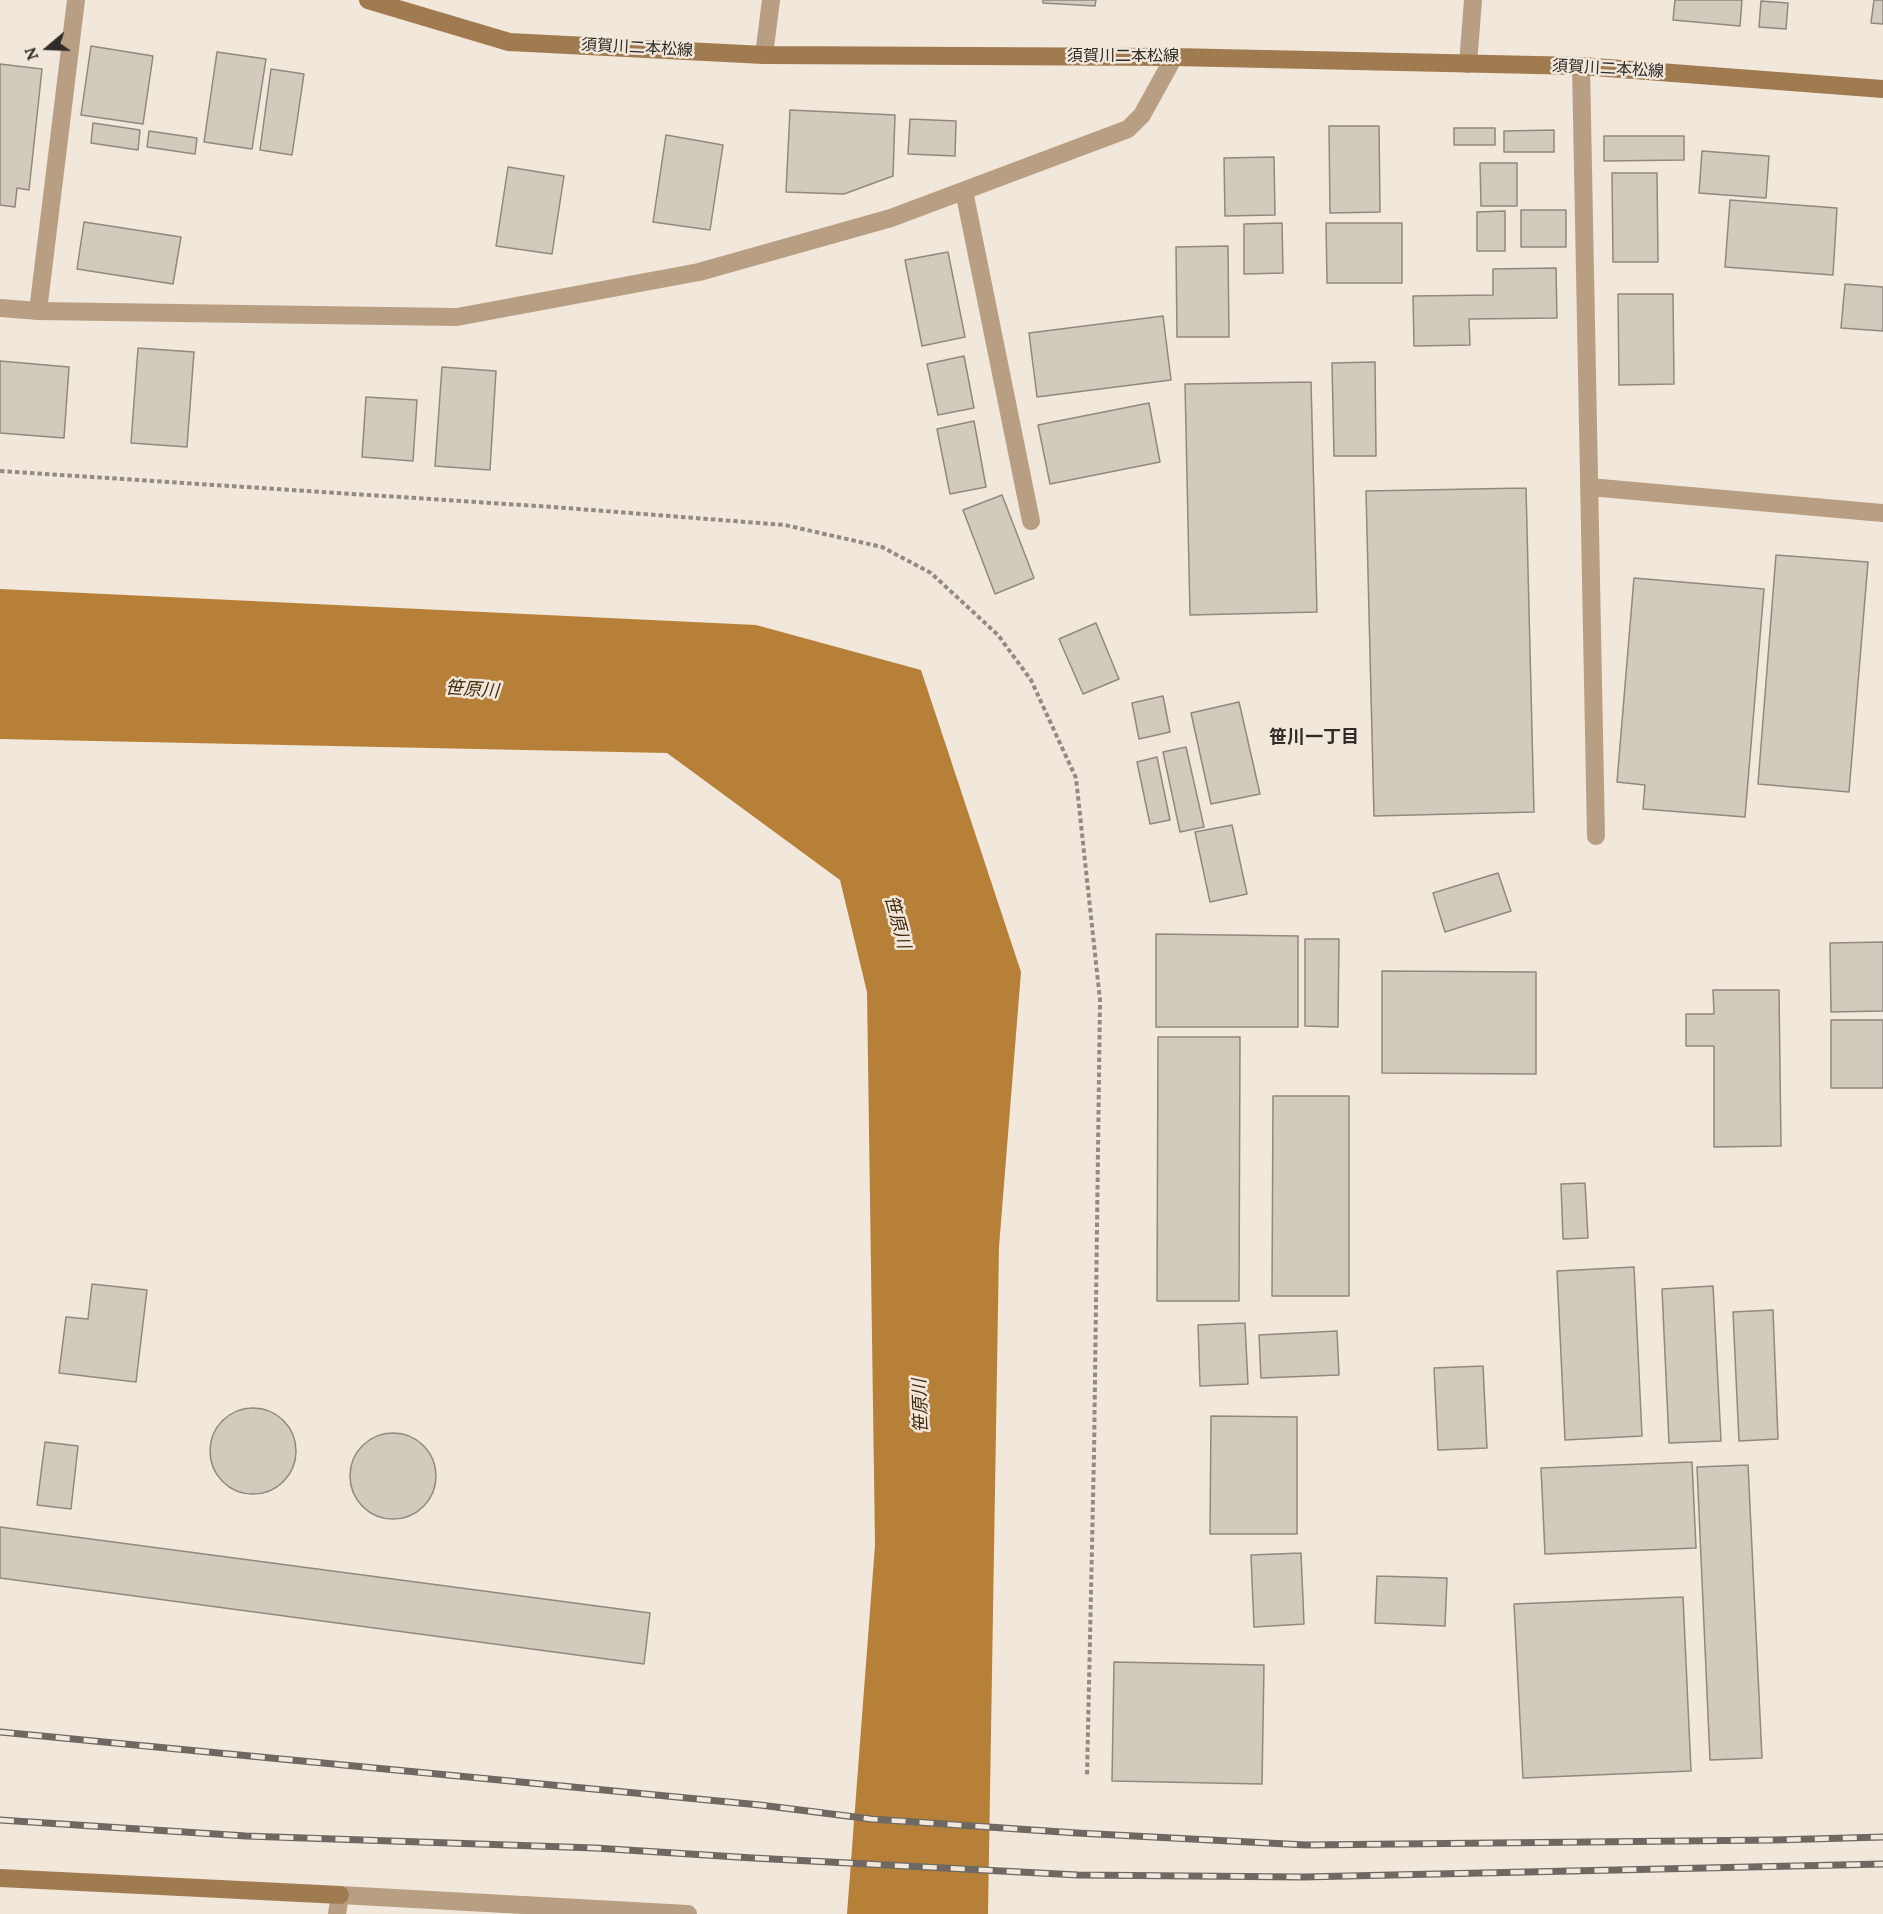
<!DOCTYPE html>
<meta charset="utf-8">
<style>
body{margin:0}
#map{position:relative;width:1883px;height:1914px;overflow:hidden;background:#f1e7db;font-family:Lora,serif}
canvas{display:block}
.north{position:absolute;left:18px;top:18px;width:60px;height:60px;-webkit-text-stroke:4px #f1e7db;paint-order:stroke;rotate:251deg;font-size:16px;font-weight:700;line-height:24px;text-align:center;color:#2f2b27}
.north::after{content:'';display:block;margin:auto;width:21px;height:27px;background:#2f2b27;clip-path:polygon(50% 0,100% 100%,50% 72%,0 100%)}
</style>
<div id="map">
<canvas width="1883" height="1914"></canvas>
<div class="north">N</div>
</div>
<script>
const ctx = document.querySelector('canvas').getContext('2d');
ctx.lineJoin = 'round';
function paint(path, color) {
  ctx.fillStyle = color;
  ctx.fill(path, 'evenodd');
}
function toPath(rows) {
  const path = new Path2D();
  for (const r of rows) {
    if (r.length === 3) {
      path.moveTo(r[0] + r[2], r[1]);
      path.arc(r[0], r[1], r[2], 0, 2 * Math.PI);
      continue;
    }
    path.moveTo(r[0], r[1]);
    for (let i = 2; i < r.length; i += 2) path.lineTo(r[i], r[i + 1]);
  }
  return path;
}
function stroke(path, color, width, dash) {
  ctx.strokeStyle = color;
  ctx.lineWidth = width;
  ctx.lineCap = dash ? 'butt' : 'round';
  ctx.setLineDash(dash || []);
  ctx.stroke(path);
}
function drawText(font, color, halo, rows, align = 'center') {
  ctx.font = font + ' Lora,"Noto Sans JP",serif';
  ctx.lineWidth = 5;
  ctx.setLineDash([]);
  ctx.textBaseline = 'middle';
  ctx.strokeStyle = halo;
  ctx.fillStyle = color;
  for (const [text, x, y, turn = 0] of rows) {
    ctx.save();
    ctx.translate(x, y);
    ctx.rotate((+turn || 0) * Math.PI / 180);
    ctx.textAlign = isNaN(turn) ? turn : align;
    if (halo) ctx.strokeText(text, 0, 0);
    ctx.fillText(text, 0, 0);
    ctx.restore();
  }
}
paint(toPath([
 [0,589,756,625,921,670,1021,972,999,1247,988,1914,847,1914,875,1545,867,992,840,880,667,753,0,739]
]), '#b78039');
const building = toPath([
 [1043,0,1096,0,1095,6,1043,3,1043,0],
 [1675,0,1742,0,1740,26,1673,20,1675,0],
 [1874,0,1883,0,1883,24,1871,23,1874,0],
 [1761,1,1788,3,1786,29,1759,27,1761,1],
 [91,46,153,56,143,124,81,115,91,46],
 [217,52,266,59,252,149,204,142,217,52],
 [0,64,42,69,29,190,17,188,15,207,0,205,0,64],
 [271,69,304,74,292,155,260,150,271,69],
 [790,110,895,115,893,176,844,194,786,192,790,110],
 [910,119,956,121,955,156,908,154,910,119],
 [93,123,140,130,138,150,91,143,93,123],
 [1329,126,1379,126,1380,212,1330,213,1329,126],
 [1454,128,1495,128,1495,145,1454,145,1454,128],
 [1554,130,1554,152,1504,152,1504,131,1554,130],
 [149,131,197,138,195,154,147,147,149,131],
 [666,135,723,145,710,230,653,222,666,135],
 [1604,136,1684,136,1684,160,1604,161,1604,136],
 [1702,151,1769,156,1766,198,1699,193,1702,151],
 [1274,157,1275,215,1225,216,1224,158,1274,157],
 [1480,163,1517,163,1517,206,1481,206,1480,163],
 [508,167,564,176,552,254,496,246,508,167],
 [1612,173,1657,173,1658,262,1613,262,1612,173],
 [1730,200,1837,208,1833,275,1725,267,1730,200],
 [1521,210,1566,210,1566,247,1521,247,1521,210],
 [1505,211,1505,251,1477,251,1477,212,1505,211],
 [84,222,181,237,173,284,77,269,84,222],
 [1282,223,1283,273,1244,274,1244,224,1282,223],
 [1326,223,1402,223,1402,283,1327,283,1326,223],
 [1228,246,1229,337,1177,337,1176,247,1228,246],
 [948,252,965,337,922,346,905,260,948,252],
 [1556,268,1557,318,1469,319,1470,345,1414,346,1413,296,1493,295,1493,269,1556,268],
 [1845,284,1883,287,1883,331,1841,328,1845,284],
 [1618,294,1673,294,1674,384,1619,385,1618,294],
 [1163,316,1171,380,1037,397,1029,333,1163,316],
 [138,348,194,352,187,447,131,443,138,348],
 [964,356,974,408,938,415,927,364,964,356],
 [0,361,69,367,64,438,0,433,0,361],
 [1375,362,1376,456,1334,456,1332,363,1375,362],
 [442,367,496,371,490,470,435,466,442,367],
 [1311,382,1317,612,1190,615,1185,384,1311,382],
 [366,397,417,400,413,461,362,457,366,397],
 [1149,403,1160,462,1050,484,1038,425,1149,403],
 [974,421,986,487,950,494,937,429,974,421],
 [1526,488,1534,812,1374,816,1366,491,1526,488],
 [1002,495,1034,578,995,594,963,510,1002,495],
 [1776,555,1868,562,1849,792,1758,784,1776,555],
 [1634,578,1764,589,1745,817,1643,809,1645,785,1617,782,1634,578],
 [1096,623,1119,679,1083,694,1059,639,1096,623],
 [1163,696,1170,732,1139,739,1132,703,1163,696],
 [1239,702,1260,794,1211,804,1191,713,1239,702],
 [1186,747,1204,827,1180,832,1163,752,1186,747],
 [1157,757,1170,820,1150,824,1137,762,1157,757],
 [1232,825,1247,894,1210,902,1195,832,1232,825],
 [1498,873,1511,911,1445,932,1433,893,1498,873],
 [1156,934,1298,936,1298,1027,1156,1027,1156,934],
 [1305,939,1339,939,1338,1027,1305,1026,1305,939],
 [1883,942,1883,1011,1831,1012,1830,943,1883,942],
 [1382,971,1536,972,1536,1074,1382,1073,1382,971],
 [1713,990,1779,990,1781,1146,1714,1147,1714,1046,1686,1046,1686,1014,1714,1014,1713,990],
 [1831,1020,1883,1020,1883,1088,1831,1088,1831,1020],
 [1158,1037,1240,1037,1239,1301,1157,1301,1158,1037],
 [1273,1096,1349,1096,1349,1296,1272,1296,1273,1096],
 [1585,1183,1588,1238,1563,1239,1561,1184,1585,1183],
 [1634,1267,1642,1436,1565,1440,1557,1271,1634,1267],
 [92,1284,147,1290,136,1382,59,1373,66,1317,88,1319,92,1284],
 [1713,1286,1721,1441,1669,1443,1662,1289,1713,1286],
 [1773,1310,1778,1439,1739,1441,1733,1312,1773,1310],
 [1245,1323,1248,1384,1200,1386,1198,1325,1245,1323],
 [1337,1331,1339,1375,1261,1378,1259,1335,1337,1331],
 [1483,1366,1487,1448,1438,1450,1434,1368,1483,1366],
 [253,1451,43],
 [1211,1416,1297,1417,1297,1534,1210,1534,1211,1416],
 [393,1476,43],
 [45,1442,78,1446,71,1509,37,1505,45,1442],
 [1692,1462,1696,1548,1545,1554,1541,1468,1692,1462],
 [1748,1465,1762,1758,1710,1760,1697,1467,1748,1465],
 [0,1527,650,1613,644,1664,0,1578,0,1527],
 [1301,1553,1304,1624,1254,1627,1251,1555,1301,1553],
 [1377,1576,1447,1578,1445,1626,1375,1623,1377,1576],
 [1683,1597,1691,1771,1523,1778,1514,1604,1683,1597],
 [1114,1662,1264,1665,1262,1784,1112,1781,1114,1662]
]);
paint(building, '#d3cabe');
stroke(building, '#91887e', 1.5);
stroke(toPath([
 [0,471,553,507,785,525,882,547,931,573,998,635,1031,680,1076,778,1100,1000,1094,1454,1087,1777]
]), '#938b83', 4, [4.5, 3]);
stroke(toPath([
 [764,55,771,0],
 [1468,64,1473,0],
 [1581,66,1596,836],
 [964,191,1031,521],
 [0,308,38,311,457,317,699,272,891,218,1128,129,1142,115,1174,57],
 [38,311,76,0],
 [1589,487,1883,513],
 [337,1914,340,1895,688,1914]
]), '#b89f83', 18);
stroke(toPath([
 [368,0,509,42,764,55,1174,57,1581,66,1883,89],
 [0,1878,340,1895]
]), '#a07b50', 18);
const rail = toPath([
 [0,1732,760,1805,871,1819,1077,1833,1306,1845,1774,1840,1883,1837],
 [0,1820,246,1836,595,1848,753,1858,1078,1875,1303,1877,1883,1864]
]);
stroke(rail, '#6d6861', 7);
stroke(rail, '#f1e7db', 4.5, [14]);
drawText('16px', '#2f2b27', '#f1e7db', [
 ["須賀川二本松線",637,48,3],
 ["須賀川二本松線",1123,56],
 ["須賀川二本松線",1608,69,3]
]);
drawText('italic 18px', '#442d0e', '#f1e7db', [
 ["笹原川",472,690,4],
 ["笹原川",897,922,75],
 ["笹原川",921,1406,-92]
]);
drawText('bold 18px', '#2f2b27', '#f1e7db', [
 ["笹川一丁目",1314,738]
]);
</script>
